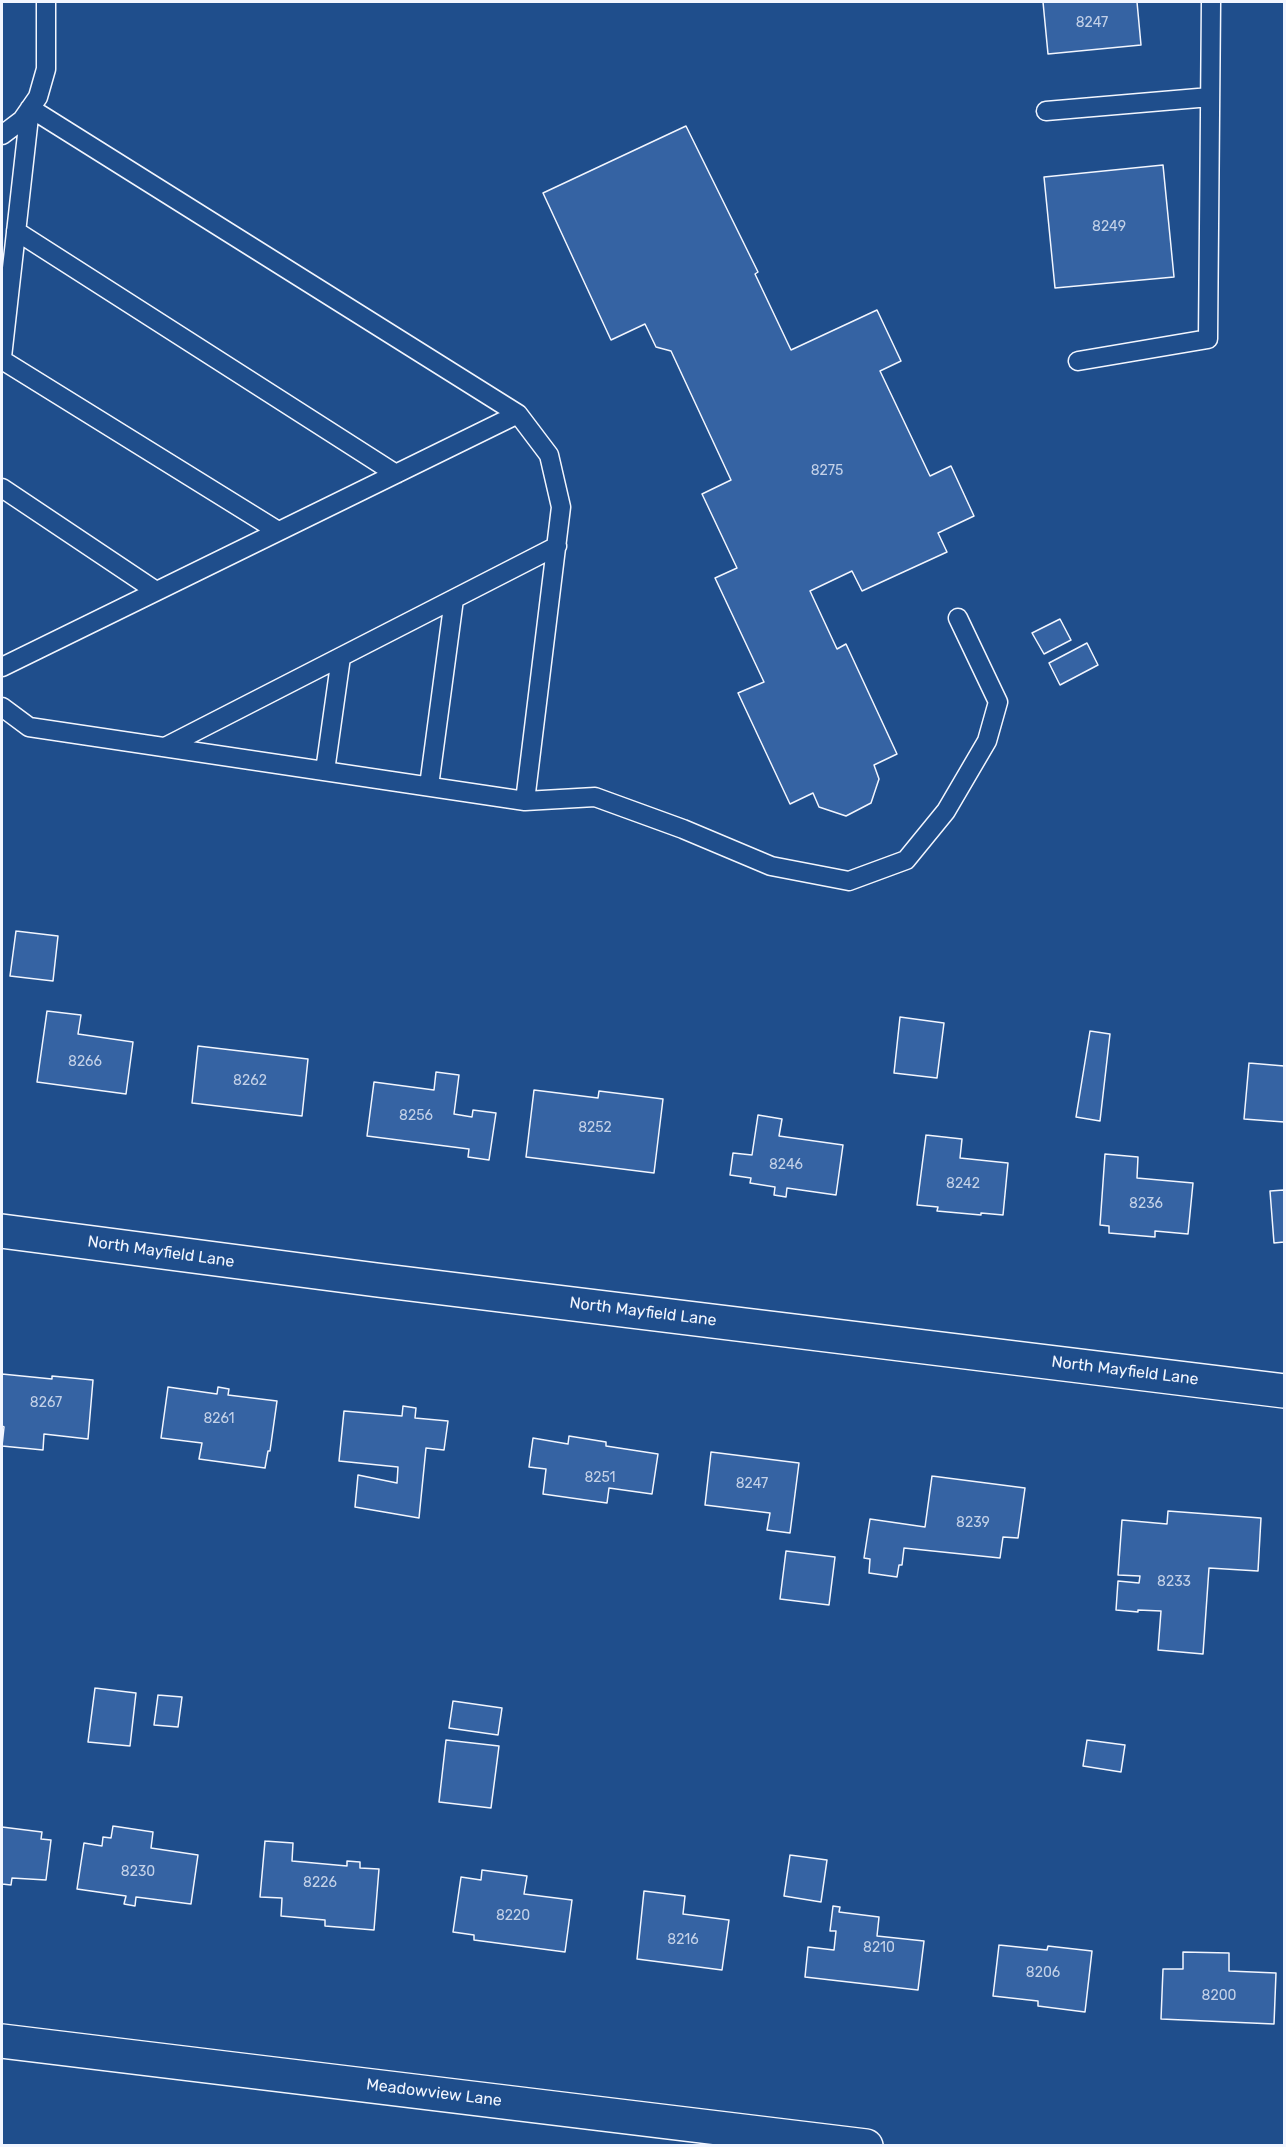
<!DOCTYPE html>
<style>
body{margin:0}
#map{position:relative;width:1286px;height:2147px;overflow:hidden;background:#1f4e8c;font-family:Rubik,sans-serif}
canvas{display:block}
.frame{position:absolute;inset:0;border:3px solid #f2f6ff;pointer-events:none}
</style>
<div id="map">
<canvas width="1286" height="2147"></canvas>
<div class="frame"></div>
</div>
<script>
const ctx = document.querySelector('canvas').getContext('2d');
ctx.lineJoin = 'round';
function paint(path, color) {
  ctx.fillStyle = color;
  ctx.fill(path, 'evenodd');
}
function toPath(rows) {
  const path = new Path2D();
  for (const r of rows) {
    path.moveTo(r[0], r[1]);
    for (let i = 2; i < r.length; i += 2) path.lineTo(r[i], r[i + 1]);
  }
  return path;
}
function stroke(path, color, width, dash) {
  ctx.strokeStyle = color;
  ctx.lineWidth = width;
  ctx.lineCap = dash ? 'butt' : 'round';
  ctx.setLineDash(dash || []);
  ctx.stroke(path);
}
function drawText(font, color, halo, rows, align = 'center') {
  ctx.font = font + ' Rubik,sans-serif';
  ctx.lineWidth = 4.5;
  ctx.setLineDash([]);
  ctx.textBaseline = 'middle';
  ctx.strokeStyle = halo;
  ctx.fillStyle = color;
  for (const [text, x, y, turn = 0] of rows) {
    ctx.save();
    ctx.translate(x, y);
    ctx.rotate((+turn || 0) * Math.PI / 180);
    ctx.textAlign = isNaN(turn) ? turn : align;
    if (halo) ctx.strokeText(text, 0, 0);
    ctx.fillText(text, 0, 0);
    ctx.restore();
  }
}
const building = toPath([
 [1043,2,1137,2,1141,45,1048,54,1043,2],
 [686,126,758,272,755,274,791,350,877,310,901,361,880,371,930,476,951,466,974,516,938,533,947,552,862,591,852,571,810,591,837,649,846,644,897,754,874,765,879,779,871,803,846,816,819,807,813,793,790,804,738,693,764,682,715,578,737,568,702,494,731,480,671,351,656,347,645,324,611,340,543,193,686,126],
 [1163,165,1174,277,1055,288,1044,177,1163,165],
 [1060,619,1071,640,1044,654,1032,633,1060,619],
 [1087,643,1098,665,1060,685,1049,663,1087,643],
 [16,931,58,936,53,981,10,976,16,931],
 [47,1011,81,1015,78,1034,133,1042,126,1094,37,1082,47,1011],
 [900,1017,944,1023,937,1078,894,1073,900,1017],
 [1090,1031,1110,1034,1100,1121,1076,1117,1090,1031],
 [198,1046,308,1059,302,1116,192,1103,198,1046],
 [1249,1063,1284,1066,1284,1122,1244,1119,1249,1063],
 [436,1072,459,1075,454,1114,472,1117,473,1110,496,1113,489,1160,468,1157,469,1149,367,1136,374,1082,434,1090,436,1072],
 [534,1090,598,1098,599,1091,663,1099,654,1173,526,1157,534,1090],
 [758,1115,782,1119,779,1136,843,1145,836,1195,787,1188,786,1197,774,1195,775,1187,750,1183,751,1178,730,1175,733,1153,752,1155,758,1115],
 [926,1135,962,1139,960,1158,1008,1163,1003,1215,981,1213,981,1215,937,1211,938,1207,917,1205,926,1135],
 [1105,1154,1138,1157,1137,1178,1193,1183,1188,1234,1155,1231,1155,1237,1109,1233,1109,1226,1100,1225,1105,1154],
 [1284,1190,1284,1242,1274,1243,1270,1191,1284,1190],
 [2,1374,52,1379,52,1376,93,1380,88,1439,44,1434,43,1450,2,1446,4,1427,2,1426,2,1374],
 [168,1387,217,1394,218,1387,229,1389,228,1395,277,1401,270,1451,268,1451,265,1468,199,1459,202,1443,161,1438,168,1387],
 [403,1406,416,1408,415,1418,448,1421,444,1450,426,1448,419,1518,355,1507,358,1475,397,1483,398,1467,339,1461,344,1411,402,1416,403,1406],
 [569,1436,606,1442,606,1446,658,1454,652,1494,609,1488,607,1503,543,1494,546,1469,529,1467,533,1438,568,1444,569,1436],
 [711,1452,799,1463,790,1533,767,1530,770,1513,705,1505,711,1452],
 [932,1476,1025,1488,1018,1538,1003,1537,1000,1558,904,1548,902,1565,899,1565,897,1577,869,1573,870,1559,864,1558,870,1519,925,1527,932,1476],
 [1168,1511,1261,1518,1258,1571,1209,1568,1203,1654,1158,1650,1161,1611,1138,1610,1138,1612,1116,1610,1118,1581,1139,1583,1140,1576,1118,1575,1122,1520,1167,1524,1168,1511],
 [786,1551,835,1557,829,1605,780,1599,786,1551],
 [95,1688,136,1693,130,1746,88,1742,95,1688],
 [158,1695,182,1697,178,1727,154,1725,158,1695],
 [453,1701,502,1708,498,1735,449,1728,453,1701],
 [446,1740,499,1746,491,1808,439,1802,446,1740],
 [1087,1740,1125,1745,1121,1772,1083,1766,1087,1740],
 [113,1826,153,1832,151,1848,198,1855,191,1904,136,1897,135,1906,124,1904,126,1896,77,1889,84,1843,102,1846,103,1837,111,1838,113,1826],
 [2,1827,42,1832,41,1839,51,1840,46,1880,12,1878,11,1885,2,1884,2,1827],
 [265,1841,293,1843,292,1861,347,1866,347,1861,360,1862,360,1868,379,1869,374,1930,325,1926,325,1920,281,1916,282,1898,260,1897,265,1841],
 [790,1855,827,1860,821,1902,784,1896,790,1855],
 [482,1870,527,1876,524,1894,572,1900,565,1952,474,1940,474,1935,453,1932,461,1877,481,1880,482,1870],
 [644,1891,685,1896,683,1914,729,1920,722,1970,637,1959,644,1891],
 [833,1906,840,1907,839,1912,879,1917,877,1936,924,1941,918,1990,805,1977,808,1947,834,1950,836,1931,830,1931,833,1906],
 [999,1945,1047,1950,1048,1946,1092,1951,1085,2012,1038,2006,1038,2001,993,1996,999,1945],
 [1183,1952,1229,1953,1229,1971,1276,1973,1274,2024,1161,2019,1163,1969,1183,1969,1183,1952]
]);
paint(building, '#3563a3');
stroke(building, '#f2f6ff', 1.5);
const service = toPath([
 [1046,111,1210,97],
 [2,135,22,120,38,97,46,69,46,2],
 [16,231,396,474],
 [2,357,30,108,518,414,549,455,561,507,525,801,29,727,2,707],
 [2,360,278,531],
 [1078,361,1208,339,1211,2],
 [2,488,156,591],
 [2,667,518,414],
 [165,747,557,546],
 [325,771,341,657],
 [429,786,454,599],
 [525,801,595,797,683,829,771,866,849,881,906,860,946,811,987,741,998,702,958,618]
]);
const minor = toPath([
 [2,1231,377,1280,1284,1391],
 [2,2041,866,2146]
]);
stroke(service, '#f2f6ff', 21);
stroke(minor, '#f2f6ff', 36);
stroke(service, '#1f4e8c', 18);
stroke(minor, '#1f4e8c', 33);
drawText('14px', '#c3d1e8', null, [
 ["8247",1092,23],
 ["8249",1109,227],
 ["8275",827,471],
 ["8266",85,1062],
 ["8262",250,1081],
 ["8256",416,1116],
 ["8252",595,1128],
 ["8246",786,1165],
 ["8242",963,1184],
 ["8236",1146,1204],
 ["8267",46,1403],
 ["8261",219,1419],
 ["8251",600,1478],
 ["8247",752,1484],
 ["8239",973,1523],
 ["8233",1174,1582],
 ["8230",138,1872],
 ["8226",320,1883],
 ["8220",513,1916],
 ["8216",683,1940],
 ["8210",879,1948],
 ["8206",1043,1973],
 ["8200",1219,1996]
]);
drawText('16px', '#f2f6ff', '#1f4e8c', [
 ["North Mayfield Lane",161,1252,8],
 ["North Mayfield Lane",643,1312,7],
 ["North Mayfield Lane",1125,1371,7],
 ["Meadowview Lane",434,2093,7]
]);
</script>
